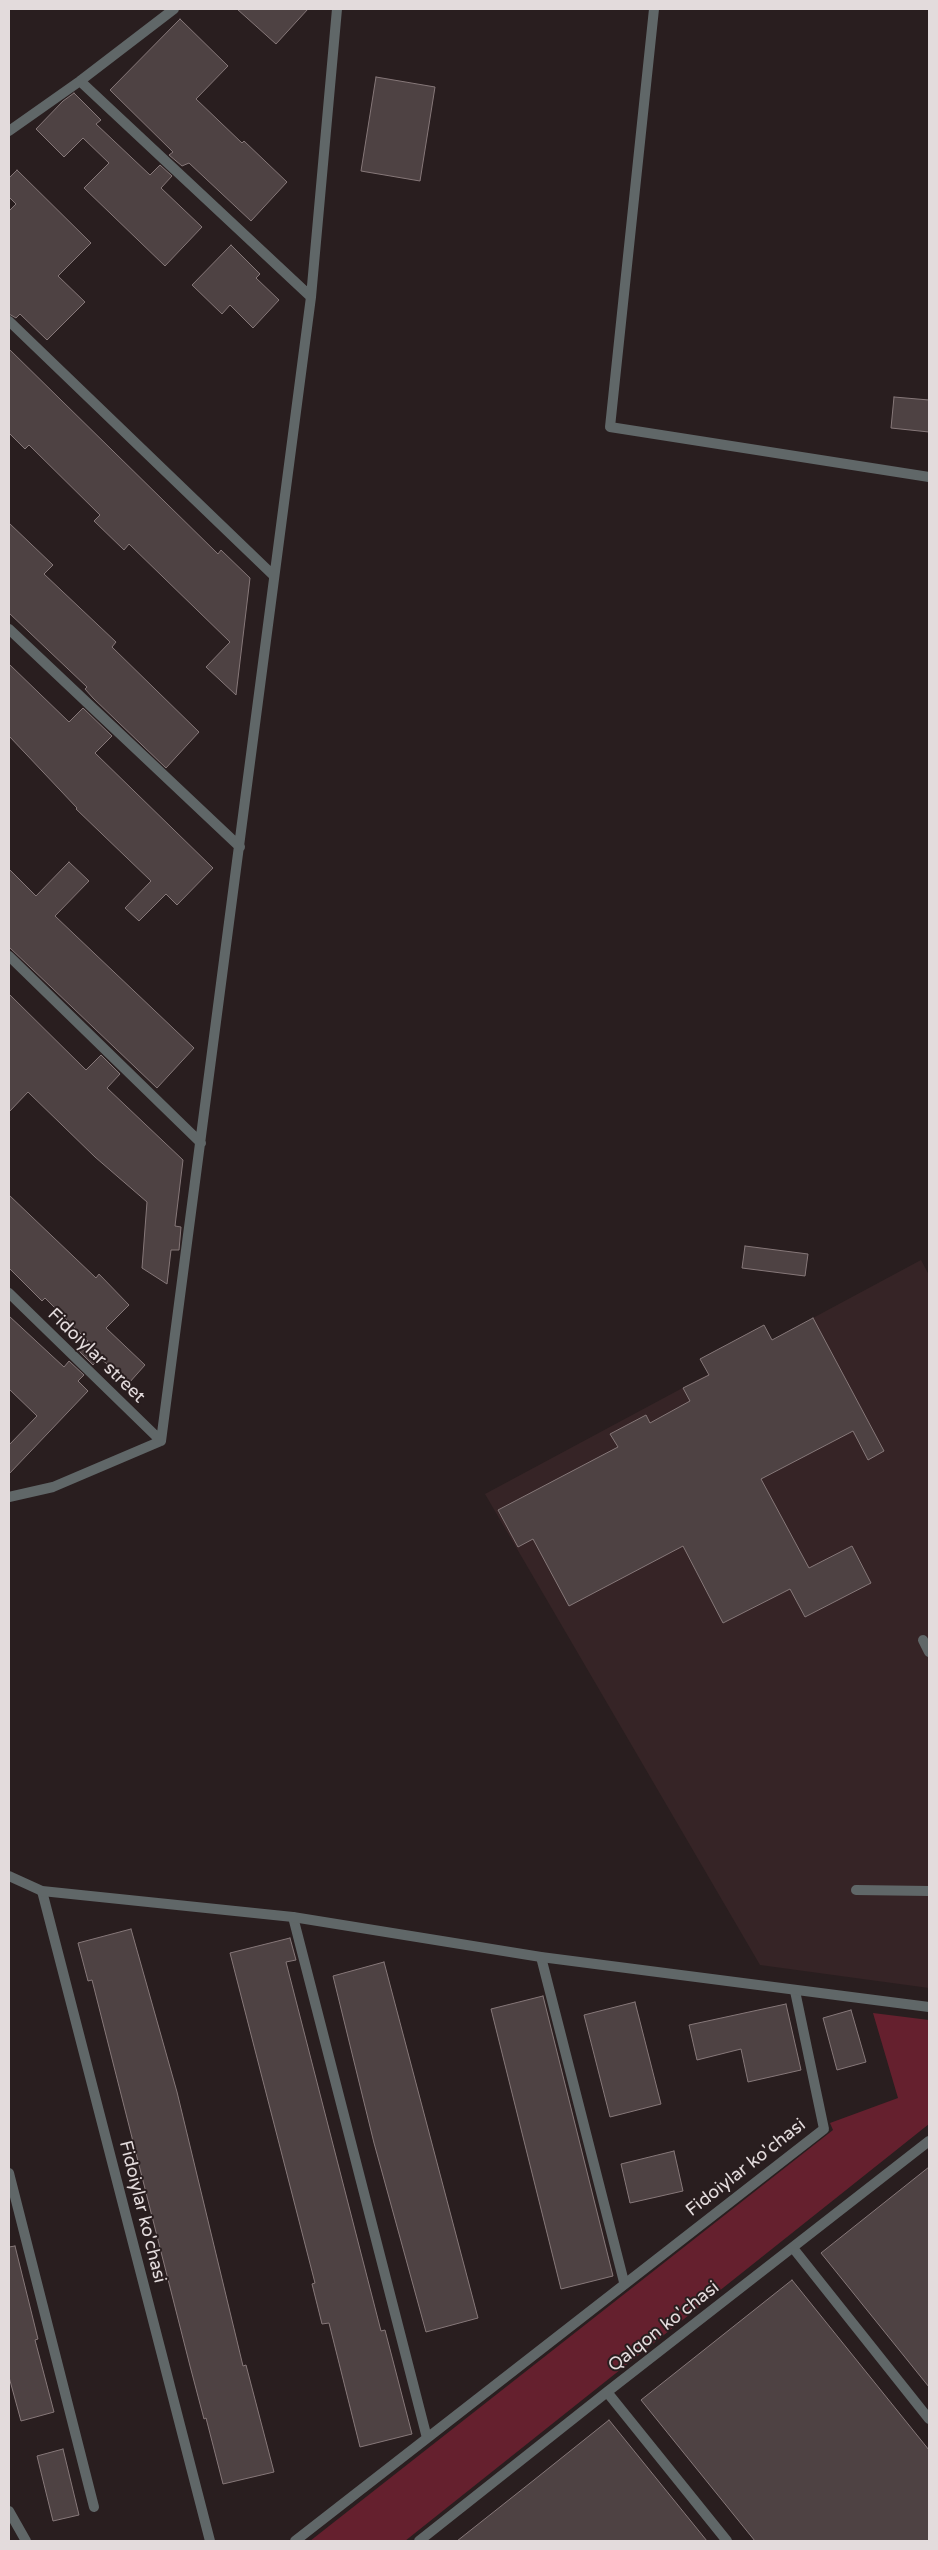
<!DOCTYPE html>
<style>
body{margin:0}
#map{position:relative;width:938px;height:2550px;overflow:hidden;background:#291e1f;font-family:"Varela Round",sans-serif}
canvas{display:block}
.frame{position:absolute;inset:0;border:10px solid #e3dbdc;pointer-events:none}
</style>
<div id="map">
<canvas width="938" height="2550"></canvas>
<div class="frame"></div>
</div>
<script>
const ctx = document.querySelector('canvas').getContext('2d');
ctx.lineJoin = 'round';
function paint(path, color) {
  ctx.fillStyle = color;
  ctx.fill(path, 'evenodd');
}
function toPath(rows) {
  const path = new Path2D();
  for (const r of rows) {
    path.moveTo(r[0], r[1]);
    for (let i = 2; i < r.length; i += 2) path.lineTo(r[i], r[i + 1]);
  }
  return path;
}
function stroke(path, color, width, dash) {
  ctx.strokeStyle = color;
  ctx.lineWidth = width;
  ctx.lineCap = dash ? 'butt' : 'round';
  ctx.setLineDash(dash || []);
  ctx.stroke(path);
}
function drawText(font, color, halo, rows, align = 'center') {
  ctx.font = font + ' "Varela Round",sans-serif';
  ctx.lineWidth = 4;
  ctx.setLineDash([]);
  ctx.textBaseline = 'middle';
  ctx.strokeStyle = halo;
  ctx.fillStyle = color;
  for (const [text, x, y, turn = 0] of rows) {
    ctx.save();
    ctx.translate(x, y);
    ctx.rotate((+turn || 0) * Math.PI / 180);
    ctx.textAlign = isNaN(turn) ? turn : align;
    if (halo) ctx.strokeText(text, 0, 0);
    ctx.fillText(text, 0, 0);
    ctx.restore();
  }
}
paint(toPath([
 [921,1260,929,1275,929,1988,760,1965,485,1494]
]), '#362426');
paint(toPath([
 [873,2013,929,2020,929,2124,405,2541,310,2541,833,2130,830,2123,898,2098]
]), '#65202e');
const building = toPath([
 [237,9,308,9,276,44,237,9],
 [180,19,228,66,196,99,242,143,244,141,287,182,251,221,189,163,182,166,169,155,173,152,110,90,180,19],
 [376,77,435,87,420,181,361,171,376,77],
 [74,93,101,120,96,124,150,175,160,165,172,176,161,188,202,227,165,266,84,188,109,163,83,138,64,157,36,129,63,101,74,93],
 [17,170,91,243,58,276,85,302,47,340,20,314,16,318,9,314,9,211,16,204,9,197,9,178,17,170],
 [231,245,260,274,256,278,279,300,253,328,230,305,222,314,192,285,231,245],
 [9,349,218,554,221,550,250,578,236,695,206,667,230,642,129,544,124,550,94,521,100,515,29,445,25,449,9,433,9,349],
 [894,397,929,400,929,432,891,428,894,397],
 [9,523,53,565,44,574,116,642,112,647,199,732,166,768,93,698,85,689,87,687,9,613,9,523],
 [9,664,69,722,83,708,112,736,95,753,213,868,177,905,166,894,139,921,125,908,151,881,76,809,77,808,9,736,9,664],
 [69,862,89,881,55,916,194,1048,157,1088,9,947,9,869,36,896,69,862],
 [9,994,86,1070,101,1055,120,1074,107,1088,183,1160,175,1226,181,1227,179,1250,171,1250,167,1284,142,1268,147,1202,95,1157,28,1092,9,1112,9,994],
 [9,1195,96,1278,99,1274,129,1305,106,1328,145,1365,129,1383,100,1358,93,1365,79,1351,88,1341,45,1298,42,1301,9,1268,9,1195],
 [745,1246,808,1254,805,1276,742,1268,745,1246],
 [9,1316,64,1367,69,1361,84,1375,78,1381,88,1391,9,1474,9,1445,37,1416,9,1389,9,1316],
 [813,1318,884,1451,868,1460,853,1431,761,1479,809,1568,852,1546,871,1583,805,1617,790,1589,723,1623,683,1546,569,1606,533,1539,518,1547,498,1510,618,1447,610,1434,646,1415,650,1423,690,1401,683,1388,709,1375,700,1359,764,1325,772,1340,813,1318],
 [131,1929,177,2092,243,2366,246,2365,274,2472,223,2484,206,2418,204,2419,190,2366,92,1980,88,1981,78,1943,131,1929],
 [290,1938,296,1960,286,1962,381,2331,385,2330,412,2434,360,2447,329,2323,322,2324,312,2284,315,2283,230,1953,290,1938],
 [384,1962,478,2318,426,2332,374,2143,333,1976,384,1962],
 [543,1996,613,2276,561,2289,491,2009,543,1996],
 [635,2002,661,2104,610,2117,584,2015,635,2002],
 [786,2004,801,2070,748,2082,741,2049,697,2060,689,2025,786,2004],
 [851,2010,866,2062,837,2070,823,2018,851,2010],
 [674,2151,683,2191,630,2203,621,2164,674,2151],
 [929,2167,929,2387,821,2253,929,2167],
 [15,2246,38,2339,35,2340,54,2412,21,2421,9,2377,9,2247,15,2246],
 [792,2280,929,2450,929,2541,755,2541,641,2400,792,2280],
 [609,2420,707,2541,457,2541,534,2480,609,2420],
 [63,2449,79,2515,53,2521,37,2456,63,2449]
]);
paint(building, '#4e4243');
stroke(building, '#867879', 1);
stroke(toPath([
 [654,9,610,427,929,477],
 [923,1640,929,1652],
 [856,1890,929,1891]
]), '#606768', 10);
stroke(toPath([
 [80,81,311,297],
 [9,131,80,81,174,9],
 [9,321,274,576],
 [9,629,240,847],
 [9,956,201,1143],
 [9,1293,161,1441],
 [161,1441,311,297,337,9],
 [9,1497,53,1487,161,1441],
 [42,1891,210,2541],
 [293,1917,427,2438],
 [541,1957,624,2282],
 [9,2173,94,2507],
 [793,2248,929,2419],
 [607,2392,727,2541],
 [295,2541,824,2129,795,1991],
 [419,2541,607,2392,929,2141]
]), '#606768', 10);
stroke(toPath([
 [9,1876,42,1891,293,1917,541,1957,929,2007],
 [9,2511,26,2541]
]), '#606768', 10);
drawText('18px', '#e3dbdc', '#291e1f', [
 ["Fidoiylar street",96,1356,44],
 ["Fidoiylar ko'chasi",746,2168,-38],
 ["Fidoiylar ko'chasi",142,2212,76],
 ["Qalqon ko'chasi",664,2327,-38]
]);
</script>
